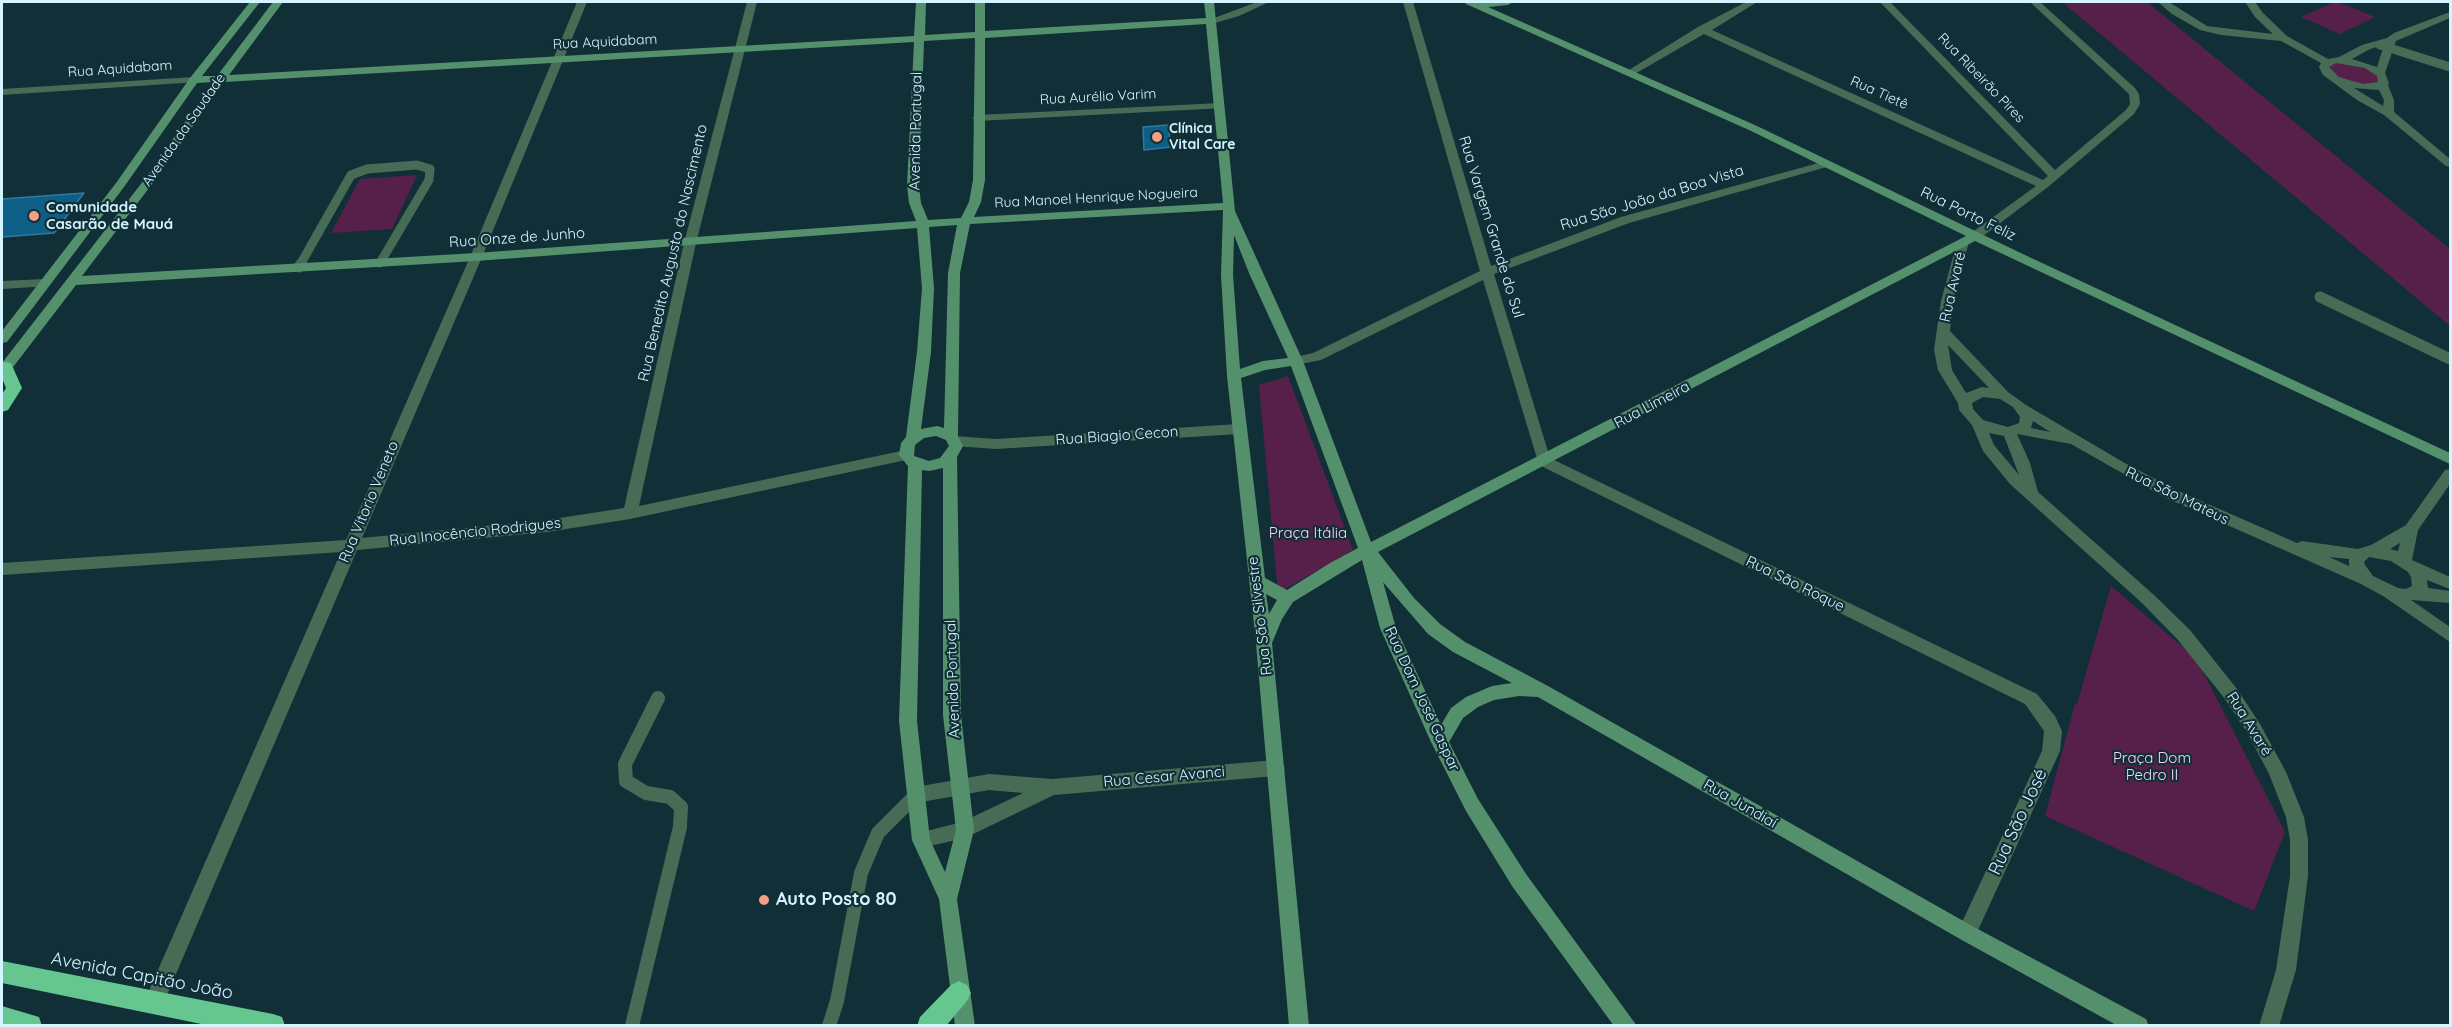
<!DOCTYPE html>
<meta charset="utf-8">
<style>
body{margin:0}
#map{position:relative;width:2452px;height:1027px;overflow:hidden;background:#112f37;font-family:Quicksand,sans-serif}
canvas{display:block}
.frame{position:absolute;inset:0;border:3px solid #d3f5ff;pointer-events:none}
</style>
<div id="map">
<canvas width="2452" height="1027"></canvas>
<div class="frame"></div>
</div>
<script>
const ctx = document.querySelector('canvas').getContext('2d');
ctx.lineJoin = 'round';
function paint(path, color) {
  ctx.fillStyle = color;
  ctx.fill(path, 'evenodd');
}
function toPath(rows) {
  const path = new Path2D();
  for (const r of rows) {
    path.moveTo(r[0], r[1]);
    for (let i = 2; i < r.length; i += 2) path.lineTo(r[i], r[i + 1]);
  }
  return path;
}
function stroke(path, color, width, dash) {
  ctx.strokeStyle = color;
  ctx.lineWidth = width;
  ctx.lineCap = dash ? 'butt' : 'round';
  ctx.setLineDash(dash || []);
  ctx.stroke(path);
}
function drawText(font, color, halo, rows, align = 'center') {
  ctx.font = font + ' Quicksand,sans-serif';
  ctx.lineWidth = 4.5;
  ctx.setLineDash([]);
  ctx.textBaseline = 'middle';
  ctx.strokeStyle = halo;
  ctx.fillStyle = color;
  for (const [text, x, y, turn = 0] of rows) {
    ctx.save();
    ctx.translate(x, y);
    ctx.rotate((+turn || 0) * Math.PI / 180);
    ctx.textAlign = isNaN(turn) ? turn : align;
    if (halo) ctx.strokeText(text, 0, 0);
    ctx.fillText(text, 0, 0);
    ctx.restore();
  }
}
paint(toPath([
 [2062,2,2147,2,2450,249,2450,326],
 [2334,2,2338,2,2375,17,2340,34,2301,17],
 [2333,62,2347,62,2375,71,2382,80,2372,86,2343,81,2328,68],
 [417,175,392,229,331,233,360,179],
 [1288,376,1353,550,1278,593,1259,385],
 [2111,586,2196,658,2285,832,2254,911,2045,816,2075,704,2077,704]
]), '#57204b');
const building = toPath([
 [1168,125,1171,147,1144,150,1143,127,1168,125],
 [84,193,54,233,2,237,2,199,84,193]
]);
paint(building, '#0d5f86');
stroke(building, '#3079a2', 1.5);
stroke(toPath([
 [2380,45,2450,67],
 [300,265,351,175,367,169,417,165,430,169,429,180,380,263]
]), '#476c55', 9);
stroke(toPath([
 [299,267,301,264],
 [2320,297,2450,359]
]), '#476c55', 11);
stroke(toPath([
 [632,1026,680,827,681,807,670,797,646,793,626,781,625,764,658,698],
 [829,1026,837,1001,861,873,878,833,916,795]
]), '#476c55', 14);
paint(toPath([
 [577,2,587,2,482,257,362,538,547,520,624,508,684,243,747,2,757,2,696,243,639,506,906,450,913,455,906,460,630,519,547,532,357,550,161,1009,154,1012,147,1009,144,1002,147,995,341,552,2,575,2,563,346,540,470,257,577,2],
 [1257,2,1269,2,1239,16,1211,24,1206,21,1257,2],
 [1403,2,1413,2,1491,266,1621,217,1822,162,1830,162,1832,164,1830,166,1629,223,1494,274,1550,458,2037,694,2055,716,2062,731,2060,751,1974,939,1967,942,1960,939,1957,933,2042,751,2044,731,2025,704,1539,465,1483,280,1321,360,1296,365,1289,361,1291,358,1313,353,1480,271,1403,2],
 [1746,2,1757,2,1712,30,2043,180,2048,176,1880,2,1890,2,2055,170,2126,110,2130,104,2129,94,2030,2,2040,2,2135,88,2139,94,2140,104,2134,114,2048,187,1979,239,1971,239,1971,233,2036,186,1704,34,1633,75,1629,76,1624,73,1698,27,1746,2],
 [2158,2,2169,2,2207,26,2273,34,2255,17,2245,2,2255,2,2263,13,2287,36,2328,59,2339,57,2362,45,2387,38,2394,33,2450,12,2450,18,2396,41,2385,73,2389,83,2388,85,2394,100,2394,112,2450,159,2450,167,2446,166,2384,115,2357,100,2323,75,2319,67,2321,63,2281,41,2221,35,2200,30,2172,14,2158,2],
 [2384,45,2377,67,2352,59,2370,49,2384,45],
 [2336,63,2365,68,2377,76,2378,82,2363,84,2339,77,2329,67,2336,63],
 [2354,88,2379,90,2384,100,2383,106,2354,88],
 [194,77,198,78,198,82,2,95,2,89,194,77],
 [1220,103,1224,104,1224,108,978,121,972,118,978,115,1220,103],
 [1963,238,1969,242,1953,301,1950,331,2008,392,2026,405,2123,462,2176,490,2297,543,2302,541,2358,549,2371,545,2406,525,2445,470,2450,469,2450,484,2418,530,2412,560,2450,577,2450,589,2427,580,2428,588,2450,591,2450,603,2411,600,2450,627,2450,642,2383,596,2361,584,2166,498,2071,444,2017,434,2030,463,2038,492,2154,595,2190,630,2237,689,2260,724,2286,772,2304,817,2308,840,2308,876,2296,970,2279,1026,2259,1026,2276,970,2290,876,2290,840,2286,817,2269,774,2248,734,2225,699,2178,640,2142,603,2010,484,1983,451,1972,425,1959,410,1958,403,1938,370,1934,350,1941,301,1957,242,1963,238],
 [1948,345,1989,388,1982,387,1966,393,1952,370,1948,345],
 [1983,397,2000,399,2013,407,2020,417,2019,423,2008,427,1983,420,1973,409,1972,403,1983,397],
 [2033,421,2050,432,2031,428,2033,421],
 [1989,433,2004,436,2019,475,1994,445,1989,433],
 [2400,543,2398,551,2390,549,2400,543],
 [2329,557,2349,559,2349,566,2329,557],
 [2369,557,2391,561,2408,572,2411,577,2412,586,2406,589,2398,588,2373,576,2365,565,2364,562,2369,557],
 [45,279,49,280,51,283,49,286,2,289,2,281,45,279],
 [1239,424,1246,429,1239,434,996,449,954,446,947,441,954,436,996,439,1239,424],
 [1276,760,1282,763,1285,768,1282,773,1276,776,1054,795,965,838,921,848,915,846,912,840,915,834,962,822,1023,793,989,790,916,803,910,801,907,795,910,789,916,787,989,774,1052,779,1276,760]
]), '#476c55');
paint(toPath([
 [250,2,260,2,202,76,217,76,273,2,283,2,229,75,914,36,916,2,926,2,925,35,975,32,975,2,985,2,985,31,1206,18,1204,2,1214,2,1235,211,1303,361,1371,542,1966,236,1749,130,1466,4,1464,2,1513,2,1508,5,1488,7,1757,126,2027,256,2450,453,2450,464,1975,241,1378,552,1414,598,1440,624,1465,642,1548,686,1974,927,2146,1019,2149,1026,2118,1026,1960,939,1538,697,1519,696,1494,700,1478,707,1463,718,1449,742,1478,799,1526,874,1637,1026,1614,1026,1512,886,1466,811,1431,742,1380,628,1362,560,1293,602,1282,619,1272,643,1309,1026,1289,1026,1256,643,1227,376,1221,275,1223,210,970,224,960,273,958,436,963,446,957,457,961,715,974,830,957,899,975,1026,955,1026,939,899,912,840,899,721,908,466,899,455,901,443,906,437,917,352,922,288,917,228,476,261,76,285,7,375,2,376,2,363,144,180,213,82,197,83,124,187,7,342,2,343,2,331,116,183,190,78,250,2],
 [1206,24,1223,203,974,217,981,202,985,180,985,38,1206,24],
 [975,38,973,180,969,202,961,218,928,220,921,203,919,186,924,41,975,38],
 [914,42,907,186,909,203,916,221,476,253,82,276,152,184,224,82,914,42],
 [957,225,948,273,944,428,937,426,921,429,931,352,934,288,929,227,957,225],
 [1234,235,1249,273,1288,358,1263,361,1240,369,1233,275,1234,235],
 [1291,366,1358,548,1330,563,1287,590,1265,578,1241,378,1265,370,1291,366],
 [936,436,946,440,949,446,940,458,929,461,914,456,915,445,924,438,936,436],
 [943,468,943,715,956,830,945,872,930,840,917,721,922,470,929,471,943,468],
 [1383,582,1428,634,1453,652,1512,683,1492,686,1466,697,1451,708,1441,725,1396,628,1383,582],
 [1266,594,1277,600,1269,614,1266,594]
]), '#55906d');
paint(toPath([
 [5,362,11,363,22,388,8,410,2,412,2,394,6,388,2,378,2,363,5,362],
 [2,961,273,1014,282,1017,285,1026,211,1026,2,983,2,961],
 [959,981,967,985,971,993,967,1001,946,1026,917,1026,920,1017,951,985,959,981],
 [2,1006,39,1017,42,1026,2,1026,2,1006]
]), '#66c68f');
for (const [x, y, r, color] of [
 [1157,137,6,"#f49e86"],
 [34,216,6,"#f49e86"],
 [764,900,6,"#f49e86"]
]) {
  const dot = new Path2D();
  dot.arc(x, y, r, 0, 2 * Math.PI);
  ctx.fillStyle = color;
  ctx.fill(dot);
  stroke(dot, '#112f37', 2);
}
drawText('14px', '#d3f5ff', '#112f37', [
 ["Rua Aquidabam",605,42,-3],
 ["Rua Aquidabam",120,69,-4],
 ["Rua Ribeirão Pires",1981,78,46],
 ["Rua Tietê",1879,93,24],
 ["Rua Aurélio Varim",1098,97,-3],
 ["Avenida da Saudade",184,130,-55],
 ["Rua Manoel Henrique Nogueira",1096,198,-3]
]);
drawText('bold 14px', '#d3f5ff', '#112f37', [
 ["Clínica",1169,129],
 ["Vital Care",1169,145]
], 'left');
drawText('15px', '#d3f5ff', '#112f37', [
 ["Avenida Portugal",916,131,-89],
 ["Rua São João da Boa Vista",1652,198,-17],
 ["Rua Porto Feliz",1968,214,26],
 ["Rua Vargem Grande do Sul",1491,227,73],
 ["Rua Onze de Junho",517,238,-4],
 ["Rua Benedito Augusto do Nascimento",673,253,-77],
 ["Rua Avaré",1953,287,-77],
 ["Rua Limeira",1652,405,-28],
 ["Rua Biagio Cecon",1117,436,-4],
 ["Rua São Mateus",2177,496,26],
 ["Rua Vitorio Veneto",369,502,-67],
 ["Rua Inocêncio Rodrigues",475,532,-6],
 ["Rua São Roque",1795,584,26],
 ["Rua São Silvestre",1260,616,-97],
 ["Avenida Portugal",953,679,-92],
 ["Rua Dom José Gaspar",1422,699,65],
 ["Rua Avaré",2249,724,58],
 ["Rua Cesar Avanci",1164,777,-5],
 ["Rua Jundiaí",1740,804,30]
]);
drawText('bold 15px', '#d3f5ff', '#112f37', [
 ["Comunidade",46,207],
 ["Casarão de Mauá",46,224]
], 'left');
drawText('15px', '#fed3f1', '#112f37', [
 ["Praça Itália",1308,533],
 ["Praça Dom",2152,758],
 ["Pedro II",2152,775]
]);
drawText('18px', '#d3f5ff', '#112f37', [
 ["Rua São José",2018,822,-65],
 ["Avenida Capitão João",142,976,11]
]);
drawText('bold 18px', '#d3f5ff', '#112f37', [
 ["Auto Posto 80",776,900]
], 'left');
</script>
